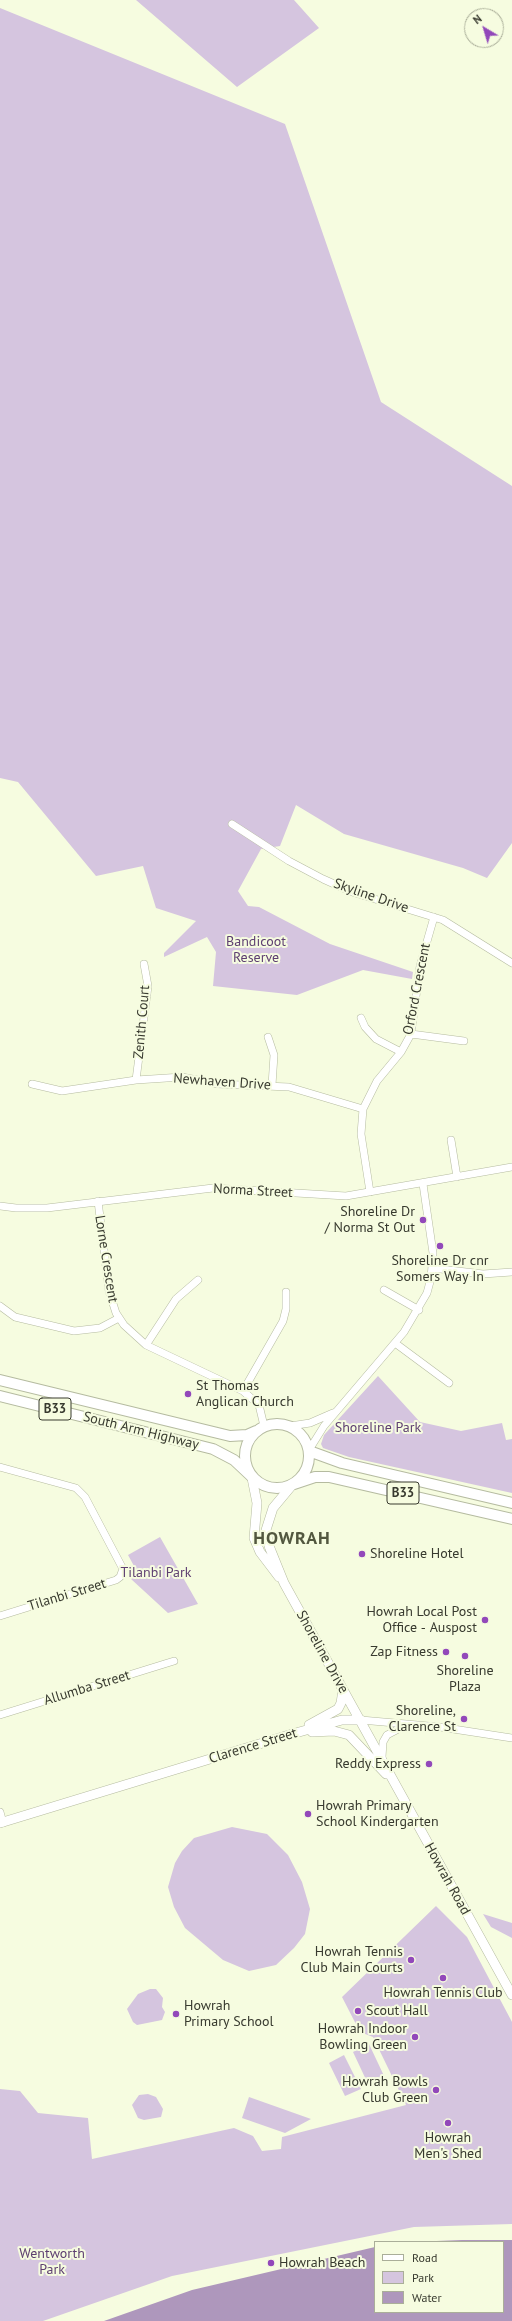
<!DOCTYPE html>
<style>
body{margin:0}
#map{position:relative;width:512px;height:2321px;overflow:hidden;background:#f6fce0;font-family:"PT Sans",sans-serif}
canvas{display:block}
.legend{position:absolute;left:374px;top:2241px;width:130px;height:72px;box-sizing:border-box;background:#f6fce0;border:1px solid #aaae99;margin:0;padding:5px 7px;list-style:none;font-size:12px;color:#383a2f}
.legend li{display:flex;align-items:center;gap:8px;height:20px}
.legend b{width:20px;border:1px solid #aaae99}
.north{position:absolute;left:464px;top:8px;width:40px;height:40px;box-sizing:border-box;background:#f6fce0;border:1px solid #aaae99;border-radius:50%;rotate:322deg;font-size:11px;font-weight:700;line-height:16px;text-align:center;color:#383a2f}
.north::after{content:'';display:block;margin:auto;width:14px;height:18px;background:#9248ba;clip-path:polygon(50% 0,100% 100%,50% 72%,0 100%)}
</style>
<div id="map">
<canvas width="512" height="2321"></canvas>
<ul class="legend">
<li><b style="height:5px;background:#fff"></b>Road</li>
<li><b style="height:11px;background:#d5c5df"></b>Park</li>
<li><b style="height:11px;background:#ae97bc"></b>Water</li>
</ul>
<div class="north">N</div>
</div>
<script>
const ctx = document.querySelector('canvas').getContext('2d');
ctx.lineJoin = 'round';
function paint(path, color) {
  ctx.fillStyle = color;
  ctx.fill(path, 'evenodd');
}
function toPath(rows) {
  const path = new Path2D();
  for (const r of rows) {
    if (r.length === 3) {
      path.moveTo(r[0] + r[2], r[1]);
      path.arc(r[0], r[1], r[2], 0, 2 * Math.PI);
      continue;
    }
    path.moveTo(r[0], r[1]);
    for (let i = 2; i < r.length; i += 2) path.lineTo(r[i], r[i + 1]);
  }
  return path;
}
function stroke(path, color, width, dash) {
  ctx.strokeStyle = color;
  ctx.lineWidth = width;
  ctx.lineCap = dash ? 'butt' : 'round';
  ctx.setLineDash(dash || []);
  ctx.stroke(path);
}
function drawText(font, color, halo, rows, align = 'center') {
  ctx.font = font + ' "PT Sans",sans-serif';
  ctx.lineWidth = 4;
  ctx.setLineDash([]);
  ctx.textBaseline = 'middle';
  ctx.strokeStyle = halo;
  ctx.fillStyle = color;
  for (const [text, x, y, turn = 0] of rows) {
    ctx.save();
    ctx.translate(x, y);
    ctx.rotate((+turn || 0) * Math.PI / 180);
    ctx.textAlign = isNaN(turn) ? turn : align;
    if (halo) ctx.strokeText(text, 0, 0);
    ctx.fillText(text, 0, 0);
    ctx.restore();
  }
}
paint(toPath([
 [136,0,294,0,319,28,237,87],
 [0,8,285,124,381,402,512,486,512,843,487,878,463,868,344,834,296,805,280,846,261,849,238,891,248,906,259,907,330,944,413,972,412,979,363,970,297,995,213,986,216,952,207,937,164,957,164,953,196,921,156,908,143,866,96,876,18,782,0,778],
 [378,1376,420,1422,461,1431,502,1423,506,1440,512,1439,512,1493,349,1457,323,1448,321,1444,324,1435],
 [160,1537,198,1604,168,1613,131,1579,134,1566,128,1555],
 [232,1827,267,1834,288,1855,302,1882,310,1909,305,1934,294,1948,276,1965,249,1971,223,1960,185,1928,174,1907,168,1887,175,1863,182,1851,194,1838],
 [436,1906,467,1937,512,2022,512,2224,414,2227,172,2276,43,2321,0,2321,0,2089,20,2091,38,2113,88,2118,92,2159,234,2128,253,2136,262,2151,281,2149,282,2137,406,2105,373,2037,360,2032,342,1997],
 [483,1914,512,1923,512,1938,491,1927],
 [150,1989,156,1989,163,1998,162,2007,165,2012,162,2020,137,2025,133,2022,127,2009,138,1994],
 [369,2044,385,2078,369,2086,353,2052],
 [344,2055,361,2089,345,2096,329,2063],
 [148,2094,156,2097,163,2109,161,2117,144,2120,138,2118,132,2105,139,2095],
 [249,2097,311,2119,285,2133,242,2118]
]), '#d5c5df');
paint(toPath([
 [462,2240,512,2240,512,2321,104,2321,192,2290,375,2247,375,2312,503,2312,503,2242,411,2242]
]), '#ae97bc');
const street = toPath([
 [232,824,289,861,323,879,352,892,443,920,512,963],
 [361,1018,365,1027,376,1039,401,1052],
 [411,1034,464,1041],
 [268,1037,274,1055,272,1085],
 [136,1080,148,986,144,964],
 [32,1084,62,1091,136,1080,182,1077,218,1084,289,1087,363,1109],
 [451,1140,457,1177],
 [370,1192,361,1134,363,1109,377,1081,401,1052,411,1034,420,966,434,917],
 [98,1201,109,1291,116,1313,124,1325,146,1345,243,1391,259,1405,264,1426],
 [0,1206,16,1208,47,1208,213,1188,346,1196,512,1167],
 [432,1268,483,1274,512,1272],
 [384,1290,419,1310],
 [0,1306,15,1317,74,1331,100,1328,119,1318],
 [395,1343,449,1383],
 [146,1345,176,1299,198,1280],
 [243,1391,283,1321,286,1309,286,1292],
 [290,1426,310,1423,333,1413],
 [309,1450,324,1426,404,1332,427,1293,431,1278,433,1253,423,1184],
 [0,1467,76,1488,85,1497,123,1569,120,1577,116,1580,0,1616],
 [0,1715,174,1661],
 [361,1720,440,1727,512,1738],
 [382,1757,383,1742,387,1735,406,1725],
 [0,1812,3,1823]
]);
const secondary = toPath([
 [252,1478,257,1503,254,1538,260,1552,279,1577],
 [293,1484,273,1508,266,1530,269,1546,284,1583,512,1995],
 [309,1725,338,1709,341,1703,343,1690],
 [312,1732,334,1731,349,1735,386,1774],
 [0,1823,292,1734,342,1720,361,1720]
]);
const primary = toPath([
 [0,1380,230,1436,247,1435,256,1431],
 [0,1396,213,1449,234,1460,251,1476],
 [277,1456,32],
 [309,1451,342,1463,512,1503],
 [294,1484,315,1477,329,1477,512,1519]
]);
stroke(street, '#b5bba0', 8);
stroke(secondary, '#b5bba0', 10);
stroke(primary, '#b5bba0', 12);
stroke(street, '#fff', 7);
stroke(secondary, '#fff', 9);
stroke(primary, '#fff', 10);
for (const [x, y, r, color] of [
 [423,1220,4,"#9248ba"],
 [440,1246,4,"#9248ba"],
 [188,1394,4,"#9248ba"],
 [362,1554,4,"#9248ba"],
 [485,1620,4,"#9248ba"],
 [446,1652,4,"#9248ba"],
 [465,1656,4,"#9248ba"],
 [464,1719,4,"#9248ba"],
 [429,1764,4,"#9248ba"],
 [308,1814,4,"#9248ba"],
 [411,1960,4,"#9248ba"],
 [443,1978,4,"#9248ba"],
 [358,2011,4,"#9248ba"],
 [176,2014,4,"#9248ba"],
 [415,2037,4,"#9248ba"],
 [436,2090,4,"#9248ba"],
 [448,2123,4,"#9248ba"],
 [271,2263,4,"#9248ba"]
]) {
  const dot = new Path2D();
  dot.arc(x, y, r, 0, 2 * Math.PI);
  ctx.fillStyle = color;
  ctx.fill(dot);
  stroke(dot, '#f6fce0', 1.5);
}
for (const [x, y, w] of [
 [55,1409,32],
 [403,1493,32]
]) {
  const box = new Path2D();
  box.roundRect(x - w / 2, y - 11, w, 22, 3);
  ctx.fillStyle = '#f6fce0';
  ctx.fill(box);
  stroke(box, '#383a2f', 1);
}
drawText('bold 13px', '#383a2f', null, [
 ["B33",55,1409],
 ["B33",403,1493]
]);
drawText('14px', '#383a2f', '#f6fce0', [
 ["Skyline Drive",371,896,19],
 ["Orford Crescent",417,989,-79],
 ["Zenith Court",142,1022,-85],
 ["Newhaven Drive",222,1082,4],
 ["Norma Street",253,1191,3],
 ["Lorne Crescent",106,1259,81],
 ["South Arm Highway",141,1431,14],
 ["Tilanbi Street",67,1595,-17],
 ["Shoreline Drive",322,1652,61],
 ["Allumba Street",87,1688,-17],
 ["Clarence Street",253,1746,-17],
 ["Howrah Road",447,1879,61]
]);
drawText('14px', '#5e3f71', '#f6fce0', [
 ["Bandicoot",256,942],
 ["Reserve",256,958],
 ["Shoreline Park",378,1428],
 ["Tilanbi Park",156,1573],
 ["Wentworth",52,2254],
 ["Park",52,2270]
]);
drawText('14px', '#383a2f', '#f6fce0', [
 ["Shoreline Dr",415,1212],
 ["/ Norma St Out",415,1228],
 ["Shoreline Dr cnr",440,1261,"center"],
 ["Somers Way In",440,1277,"center"],
 ["St Thomas",196,1386,"left"],
 ["Anglican Church",196,1402,"left"],
 ["Shoreline Hotel",370,1554,"left"],
 ["Howrah Local Post",477,1612],
 ["Office - Auspost",477,1628],
 ["Zap Fitness",438,1652],
 ["Shoreline",465,1671,"center"],
 ["Plaza",465,1687,"center"],
 ["Shoreline,",456,1711],
 ["Clarence St",456,1727],
 ["Reddy Express",421,1764],
 ["Howrah Primary",316,1806,"left"],
 ["School Kindergarten",316,1822,"left"],
 ["Howrah Tennis",403,1952],
 ["Club Main Courts",403,1968],
 ["Howrah Tennis Club",443,1993,"center"],
 ["Howrah",184,2006,"left"],
 ["Primary School",184,2022,"left"],
 ["Scout Hall",366,2011,"left"],
 ["Howrah Indoor",407,2029],
 ["Bowling Green",407,2045],
 ["Howrah Bowls",428,2082],
 ["Club Green",428,2098],
 ["Howrah",448,2138,"center"],
 ["Men's Shed",448,2154,"center"],
 ["Howrah Beach",279,2263,"left"]
], 'right');
ctx.letterSpacing = '1px';
drawText('bold 18px', '#52573f', '#f6fce0', [
 ["HOWRAH",292,1539]
]);
ctx.letterSpacing = '0px';
</script>
